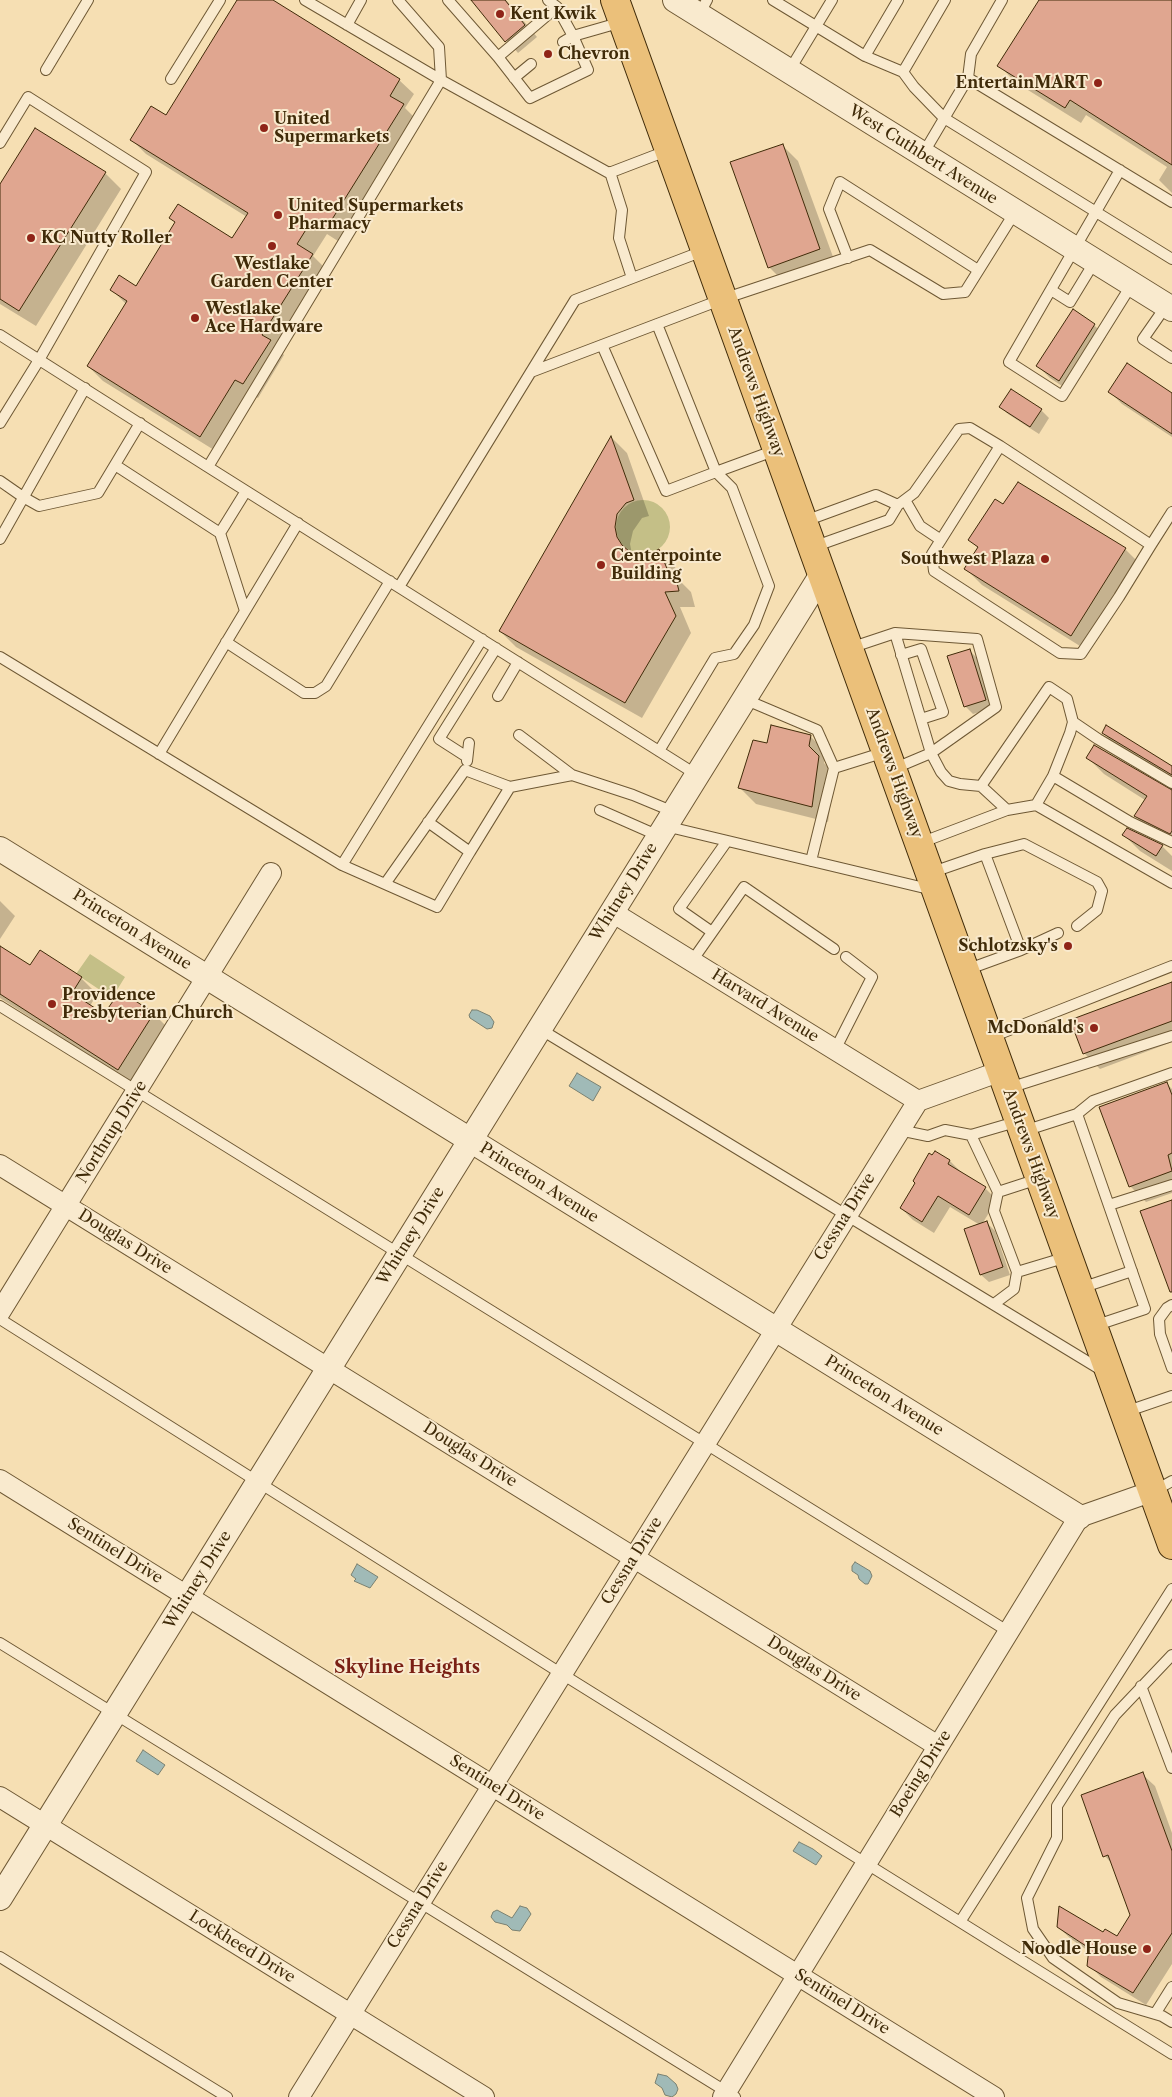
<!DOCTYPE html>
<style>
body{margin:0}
canvas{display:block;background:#f6dfb3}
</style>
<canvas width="1172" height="2097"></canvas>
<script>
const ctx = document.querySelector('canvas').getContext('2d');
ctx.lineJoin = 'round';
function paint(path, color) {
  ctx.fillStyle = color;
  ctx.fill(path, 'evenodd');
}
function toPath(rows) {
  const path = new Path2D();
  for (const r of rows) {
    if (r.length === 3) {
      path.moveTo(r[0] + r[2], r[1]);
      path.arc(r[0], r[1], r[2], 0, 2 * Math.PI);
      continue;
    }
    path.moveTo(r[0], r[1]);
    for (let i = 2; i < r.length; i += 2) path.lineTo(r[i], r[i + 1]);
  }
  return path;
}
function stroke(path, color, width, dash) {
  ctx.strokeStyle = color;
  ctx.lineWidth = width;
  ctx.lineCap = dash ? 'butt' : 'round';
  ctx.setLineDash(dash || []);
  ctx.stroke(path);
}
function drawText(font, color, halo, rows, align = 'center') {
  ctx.font = font + ' "Libre Caslon Text",serif';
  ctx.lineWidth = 4;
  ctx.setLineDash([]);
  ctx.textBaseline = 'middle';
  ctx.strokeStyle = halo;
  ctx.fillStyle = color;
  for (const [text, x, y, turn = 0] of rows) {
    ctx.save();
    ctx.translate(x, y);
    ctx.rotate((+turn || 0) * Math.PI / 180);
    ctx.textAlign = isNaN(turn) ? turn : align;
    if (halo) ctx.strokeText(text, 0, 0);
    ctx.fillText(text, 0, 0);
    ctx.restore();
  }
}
paint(toPath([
 [643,527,27],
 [90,954,125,977,112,998,76,974]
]), '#c4bf87');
const water = toPath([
 [472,1010,477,1010,490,1016,494,1022,492,1028,487,1029,470,1018,469,1015,472,1010],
 [577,1073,601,1087,593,1101,569,1086,577,1073],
 [855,1562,870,1571,872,1576,868,1584,865,1584,859,1579,858,1575,852,1571,852,1566,855,1562],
 [357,1564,378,1577,370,1588,354,1581,356,1579,351,1575,357,1564],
 [143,1750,165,1765,158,1775,136,1761,143,1750],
 [799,1842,813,1849,822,1856,816,1865,793,1851,799,1842],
 [520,1906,527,1908,531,1914,520,1931,512,1930,507,1925,495,1922,491,1917,493,1912,497,1910,512,1918,520,1906],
 [658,2074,667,2076,676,2084,678,2089,676,2094,672,2097,665,2095,662,2088,655,2083,658,2074]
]);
paint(water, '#a0bab7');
stroke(water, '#7a8171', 1);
paint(toPath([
 [239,0,271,0,399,80,414,94,405,108,417,120,341,243,327,234,313,256,326,269,277,348,284,355,258,398,250,393,214,450,103,381,88,366,127,305,112,290,136,288,176,223,171,218,233,239,247,217,146,154,132,140,166,117],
 [473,0,506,0,537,37,518,53],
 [1040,0,1172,0,1172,193,1159,180,1167,167,1086,115,1081,123,1015,82,999,65],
 [782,145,798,161,836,265,785,283,769,267],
 [105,173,121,189,36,326,0,304,0,186],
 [1094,325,1106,337,1071,392,1050,378,1038,366],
 [1110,392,1172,395,1172,437,1122,404],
 [1000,407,1041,410,1049,418,1039,434,1008,414],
 [612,438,627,453,649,516,642,518,633,531,630,544,632,554,639,557,651,555,659,551,675,567,681,582,691,592,695,607,680,607,691,633,642,718,516,647,500,631],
 [1004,506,1125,549,1141,565,1088,651,982,585,966,569,978,548,970,540],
 [969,650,977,658,993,708,973,714,965,706],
 [1103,733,1172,767,1172,781,1119,749],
 [810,736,826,752,824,763,835,774,828,822,756,804,740,788,768,744],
 [1088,758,1172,790,1172,842,1151,832,1135,816,1145,800,1104,774],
 [1127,830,1162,846,1172,856,1172,871,1140,851,1124,835],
 [0,901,15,916,0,939],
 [0,947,30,967,81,978,97,994,90,1006,105,1016,120,992,154,1014,170,1030,135,1085,0,998],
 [1172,984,1172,1042,1100,1069,1084,1053],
 [1167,1084,1172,1089,1172,1193,1146,1202,1130,1186],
 [935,1152,950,1161,962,1173,985,1188,997,1200,982,1224,987,1223,995,1231,1010,1275,989,1282,981,1275,966,1230,980,1225,950,1207,934,1233,913,1220,901,1208],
 [1142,1774,1155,1786,1172,1833,1172,1964,1146,2005,1101,1977,1089,1965,1090,1952,1071,1939,1058,1927,1117,1938,1131,1915,1112,1864,1105,1856]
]), '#0003');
const building = toPath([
 [237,0,273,0,400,79,390,96,404,104,326,229,312,220,297,244,313,254,262,335,271,340,243,384,235,380,200,437,87,366,127,301,110,290,119,275,136,286,175,222,169,218,178,204,232,238,248,213,130,140,151,106,166,115,237,0],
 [471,0,505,0,525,25,505,42,471,0],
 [1039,0,1172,0,1172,165,1070,100,1065,108,997,66,1039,0],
 [35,128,106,172,19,311,0,299,0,184,35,128],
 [783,144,820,249,768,268,730,162,783,144],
 [1073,309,1095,324,1059,381,1036,366,1073,309],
 [1127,363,1172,393,1172,434,1108,392,1127,363],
 [1011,389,1042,409,1030,427,999,407,1011,389],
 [611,436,634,500,626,503,617,514,615,527,617,537,622,545,630,552,639,556,650,554,659,549,670,576,675,575,679,591,665,592,676,616,625,703,499,631,611,436],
 [1018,482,1126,548,1071,636,964,569,978,547,968,540,995,499,1003,504,1018,482],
 [970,649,986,700,964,707,947,656,970,649],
 [771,725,811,735,809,746,819,756,812,807,738,788,753,740,767,743,771,725],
 [1106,725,1172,766,1172,775,1102,733,1106,725],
 [1094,745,1172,790,1172,831,1170,834,1134,816,1147,796,1086,758,1094,745],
 [1127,828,1163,845,1156,856,1122,835,1127,828],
 [0,946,30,965,40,950,82,977,72,993,104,1014,120,991,154,1013,118,1070,0,994,0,946],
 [1172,982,1172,1021,1083,1054,1070,1020,1172,982],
 [1167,1082,1172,1095,1172,1153,1168,1155,1172,1171,1129,1187,1099,1107,1167,1082],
 [935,1151,950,1160,948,1164,986,1187,969,1215,938,1196,922,1222,900,1208,915,1183,913,1181,929,1153,932,1155,935,1151],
 [1172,1200,1172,1292,1170,1292,1140,1211,1172,1200],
 [987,1221,1003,1267,980,1275,964,1229,987,1221],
 [1143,1772,1172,1851,1172,1933,1133,1993,1087,1966,1089,1948,1057,1927,1059,1906,1103,1932,1105,1929,1117,1936,1130,1915,1108,1855,1103,1857,1081,1795,1143,1772]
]);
paint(building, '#e0a690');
stroke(building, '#402b09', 1);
const service = toPath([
 [305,0,441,80,609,173,669,150],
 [398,0,439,47,441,80,208,467,697,775],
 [448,0,498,57],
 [548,0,557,7],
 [773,0,865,56,898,0],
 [945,0,903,72,914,87,944,118,1172,259],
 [1002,0,971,54,968,78,1172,202],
 [699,15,707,0],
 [347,25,361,0],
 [563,42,573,36,557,7,498,57,530,98,588,70,573,36,622,22],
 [865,56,903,72],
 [46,70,88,0],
 [789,71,832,0],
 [514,78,531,64],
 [171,79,220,0],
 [0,143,28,97,146,172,39,360,0,423],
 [923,154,968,78],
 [1120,170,1009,362,1062,396,1132,284],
 [610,172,622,210,619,238,632,278],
 [848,258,829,209,840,182,978,270],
 [1051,290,1070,302,1095,261],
 [1166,306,1143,339,1172,358],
 [0,335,208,467],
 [602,345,666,491,716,472,657,324],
 [531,372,723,299,870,250,943,294,965,292,1015,212],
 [115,465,220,533],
 [0,481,23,497,39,506,98,493,140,423],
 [905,500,920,526,941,540],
 [898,505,914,493,959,429,970,428,1000,446],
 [805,521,876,495,898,505,889,520,813,547],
 [0,539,85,388],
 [1151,545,1000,446,932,554,934,571,1060,653,1081,654,1119,597,1151,545,1172,512],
 [399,587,575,300,703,251],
 [245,611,220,533,246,491],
 [226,642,304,693,315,693,326,686,390,581],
 [850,648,895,633,931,753,996,707,977,639,895,633],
 [901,655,921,649,943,712,921,719],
 [0,657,342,865,482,639],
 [498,696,518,662],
 [744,699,817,730,834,768],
 [1073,722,1098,739,1172,783],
 [519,735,572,775],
 [659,751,715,658,734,654,754,625,769,586,732,488,716,472,776,450],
 [159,754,298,523],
 [467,757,439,739,496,648],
 [467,761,469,743],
 [893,769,931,753,941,772,949,781,960,784,981,786,1007,810],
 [1053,776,1130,822,1172,842],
 [981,786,1049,687,1067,699,1073,722,1070,733,1053,776,1036,805],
 [600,810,659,836],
 [428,822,470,852,510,787],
 [665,826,933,890],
 [920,843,1007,810,1036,805,1172,883],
 [985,854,1024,844,1097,882,1102,891,1097,910,1077,926],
 [811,861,834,768,885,752],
 [342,865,385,884,465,770,510,787,572,775,633,795,674,812],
 [930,873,985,854,1021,950,966,970],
 [385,884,437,907,470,852],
 [712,932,679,909,727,841],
 [1021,950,1058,933],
 [692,961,744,887,834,949],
 [0,1006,1009,1632],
 [540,1029,1103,1371],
 [989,1038,1172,966],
 [835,1050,872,977,846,957],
 [1009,1088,1172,1036],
 [1077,1114,1093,1101,1172,1073],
 [899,1130,928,1136,945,1130,971,1135,1019,1121],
 [1024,1131,1077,1114,1145,1309,1094,1326],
 [971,1135,998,1192,994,1211,1017,1272,1067,1257],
 [998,1192,1038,1179],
 [1109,1205,1172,1185],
 [1081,1288,1132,1271],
 [994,1304,1014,1289,1017,1272],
 [1172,1305,1167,1308,1159,1319,1160,1334,1172,1368],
 [0,1319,562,1674,1172,2054],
 [1125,1412,1172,1396],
 [1154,1491,1172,1481],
 [0,1643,735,2097],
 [1172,1655,1115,1715,1057,1806,1057,1838,1027,1898,1033,1929,1053,1958,1118,2003,1162,2016,1172,2022],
 [1141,1686,1172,1768],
 [960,1922,1172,1589],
 [0,1957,227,2097],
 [1155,2014,1172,1987]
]);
const minor = toPath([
 [612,912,918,1101],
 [0,1165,938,1746],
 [0,1312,271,873],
 [0,1480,994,2097],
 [0,1797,484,2097],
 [299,2097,918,1101,1001,1071],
 [723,2097,1079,1517,1153,1491]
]);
const tertiary = toPath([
 [675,0,1172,309],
 [0,849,1079,1517],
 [0,1898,822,574]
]);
const primary = toPath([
 [615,0,1172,1545]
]);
stroke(service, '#6e5834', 12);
stroke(minor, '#6e5834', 22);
stroke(tertiary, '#6e5834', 26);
stroke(primary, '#402b09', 30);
stroke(service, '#f9eace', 10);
stroke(minor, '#f9eace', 20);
stroke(tertiary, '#f9eace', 24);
stroke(primary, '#ebc07a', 28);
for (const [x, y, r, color] of [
 [500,14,5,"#8f2418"],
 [548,54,5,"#8f2418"],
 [1098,83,5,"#8f2418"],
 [264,128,5,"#8f2418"],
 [278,215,5,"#8f2418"],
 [31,238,5,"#8f2418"],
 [272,246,5,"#8f2418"],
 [195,318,5,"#8f2418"],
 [1045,559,5,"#8f2418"],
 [601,565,5,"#8f2418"],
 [1068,946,5,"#8f2418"],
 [52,1004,5,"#8f2418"],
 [1094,1028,5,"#8f2418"],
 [1147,1949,5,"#8f2418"]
]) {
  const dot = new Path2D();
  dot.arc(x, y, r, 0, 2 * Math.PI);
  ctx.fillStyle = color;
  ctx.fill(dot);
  stroke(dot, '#f9eace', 2);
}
drawText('bold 16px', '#402b09', '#f9eace', [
 ["Kent Kwik",510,14],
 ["Chevron",558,54],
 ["EntertainMART",1088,83,"right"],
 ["United",274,119],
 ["Supermarkets",274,137],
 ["United Supermarkets",288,206],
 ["Pharmacy",288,224],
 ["KC Nutty Roller",41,238],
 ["Westlake",272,264,"center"],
 ["Garden Center",272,282,"center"],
 ["Westlake",205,309],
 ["Ace Hardware",205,327],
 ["Centerpointe",611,556],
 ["Building",611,574],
 ["Southwest Plaza",1035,559,"right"],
 ["Schlotzsky's",1058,946,"right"],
 ["Providence",62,995],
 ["Presbyterian Church",62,1013],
 ["McDonald's",1084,1028,"right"],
 ["Noodle House",1137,1949,"right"]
], 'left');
drawText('16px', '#402b09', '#f9eace', [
 ["West Cuthbert Avenue",923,155,32],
 ["Andrews Highway",756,392,70],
 ["Andrews Highway",894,773,70],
 ["Whitney Drive",624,892,-58],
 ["Princeton Avenue",132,930,32],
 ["Harvard Avenue",765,1006,32],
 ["Northrup Drive",112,1132,-58],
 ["Andrews Highway",1031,1154,70],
 ["Princeton Avenue",539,1183,32],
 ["Cessna Drive",845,1217,-58],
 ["Whitney Drive",411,1236,-58],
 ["Douglas Drive",125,1242,32],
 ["Princeton Avenue",884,1396,32],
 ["Douglas Drive",470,1455,32],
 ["Sentinel Drive",115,1551,32],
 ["Cessna Drive",632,1561,-58],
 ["Whitney Drive",198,1580,-58],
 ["Douglas Drive",814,1669,32],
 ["Boeing Drive",921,1774,-58],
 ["Sentinel Drive",497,1788,32],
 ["Cessna Drive",418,1905,-58],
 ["Lockheed Drive",242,1947,32],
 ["Sentinel Drive",842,2002,32]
]);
drawText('bold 18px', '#7a1f14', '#f9eace', [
 ["Skyline Heights",407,1668]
]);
</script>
